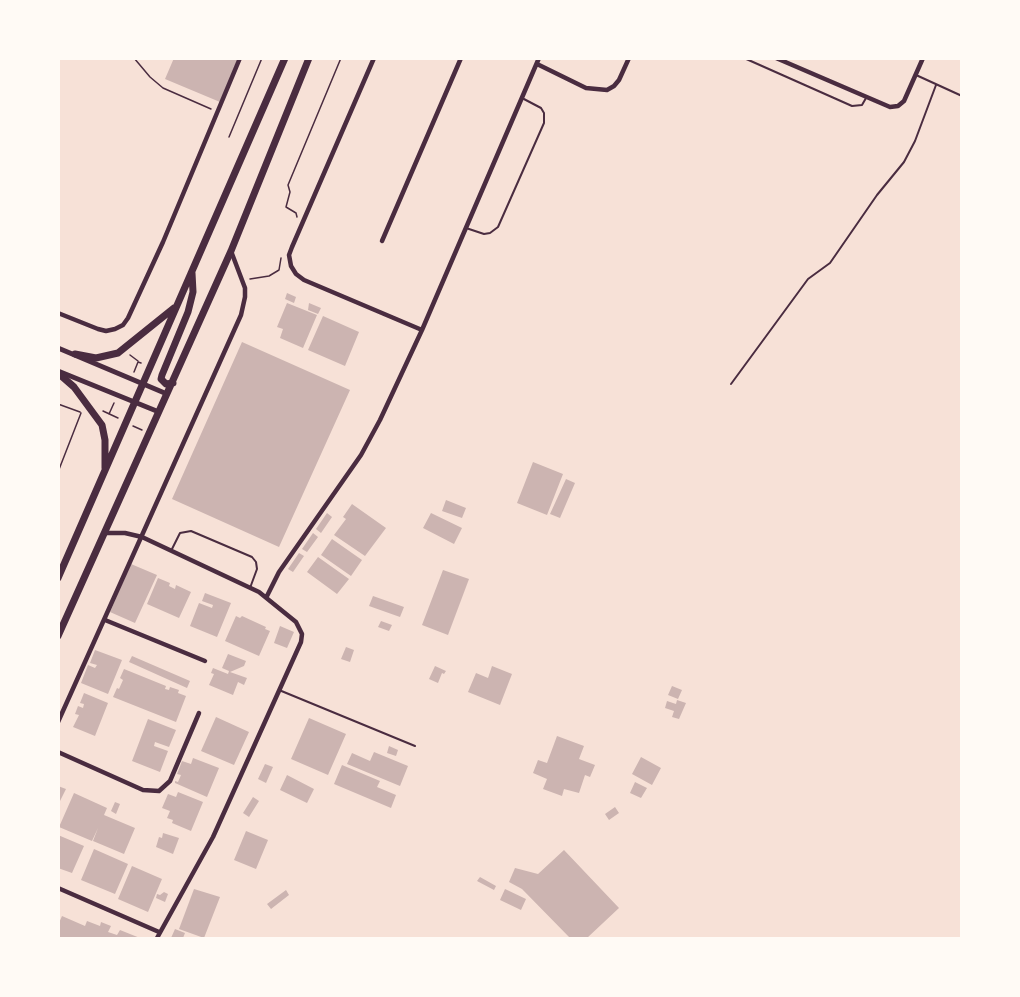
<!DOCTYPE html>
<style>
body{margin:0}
#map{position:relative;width:1020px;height:997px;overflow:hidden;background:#f7e1d7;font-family:"Alegreya Sans",sans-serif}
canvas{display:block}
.frame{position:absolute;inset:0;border:60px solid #fffaf5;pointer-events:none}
</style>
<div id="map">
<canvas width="1020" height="997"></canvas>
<div class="frame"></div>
</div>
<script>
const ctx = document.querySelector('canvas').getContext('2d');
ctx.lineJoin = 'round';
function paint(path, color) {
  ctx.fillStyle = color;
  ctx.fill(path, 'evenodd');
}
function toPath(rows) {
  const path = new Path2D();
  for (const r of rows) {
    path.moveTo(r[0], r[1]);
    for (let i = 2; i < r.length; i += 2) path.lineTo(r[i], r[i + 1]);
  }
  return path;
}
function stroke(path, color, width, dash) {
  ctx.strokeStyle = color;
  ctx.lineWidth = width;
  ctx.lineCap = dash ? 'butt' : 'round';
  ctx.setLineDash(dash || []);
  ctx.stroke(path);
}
paint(toPath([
 [174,58,238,58,220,102,165,79],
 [287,293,296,297,294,303,285,299],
 [287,303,317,315,303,348,280,338,283,329,277,327],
 [309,303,321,308,318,314,308,310],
 [323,316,359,332,345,366,308,350],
 [242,342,350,390,279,547,172,499],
 [533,462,563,474,547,515,517,503],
 [566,479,575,483,560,518,550,514],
 [446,500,466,508,462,518,442,511],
 [352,504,386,528,365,556,334,535,346,519,343,517],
 [327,513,332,517,321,533,316,529],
 [431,513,462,528,454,544,423,528],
 [313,533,318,537,307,552,302,549],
 [332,539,362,560,351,576,321,555],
 [299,553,304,556,293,572,288,569],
 [318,557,349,579,337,594,307,572],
 [131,564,157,575,135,623,110,612],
 [443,570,469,579,448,635,422,625],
 [158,578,170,583,169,586,175,589,176,585,191,592,179,618,147,604],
 [205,593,231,603,217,637,190,626,199,603,212,608,213,605,202,601],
 [373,596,404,607,400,617,369,606],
 [236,616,240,618,242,616,266,627,265,629,270,631,259,656,225,641],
 [381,621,392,625,389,631,378,627],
 [280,626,294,632,287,648,274,643],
 [346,647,354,650,350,662,341,659],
 [95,650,122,660,108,694,81,683,88,665,95,668,97,665,90,663],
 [228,654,246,661,244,666,230,672,247,678,244,685,238,682,233,695,209,685,214,674,211,673,213,668,228,674,229,671,222,668],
 [132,656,190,681,187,688,129,662],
 [435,666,446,671,444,674,442,673,438,683,429,679],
 [492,666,512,674,500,705,468,692,476,673,488,678],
 [124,669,166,686,165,689,169,690,170,687,179,690,178,693,186,696,176,722,113,697,117,688,119,689,123,680,120,678],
 [672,686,682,690,678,699,668,695],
 [84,693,108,703,95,736,73,727,79,715,75,714,78,706,83,708,84,704,80,703],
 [677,700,686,703,679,719,672,717,674,711,665,708,667,701,676,704],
 [216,717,249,732,234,765,201,751],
 [309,718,346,734,328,775,291,759],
 [148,719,176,730,169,747,155,742,154,746,168,751,160,772,132,761],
 [557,736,584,746,579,759,595,765,590,777,585,775,579,793,564,789,562,796,543,789,547,779,533,773,538,760,547,763],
 [389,746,398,750,396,756,387,753],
 [374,752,408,766,400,786,347,764,352,753,370,761],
 [641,757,661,768,652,785,632,774],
 [193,758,219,768,207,797,175,783,175,781,178,782,181,775,177,774,182,761,191,764],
 [265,764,273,767,266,783,258,779],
 [342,765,380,781,377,787,396,795,391,808,334,784],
 [287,775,314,789,307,803,280,790],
 [635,782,647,788,641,798,630,793],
 [58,786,66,789,58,805],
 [178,792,203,802,191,831,172,823,173,820,167,818,170,811,162,808,168,794,176,797],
 [74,793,107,808,104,815,135,828,124,854,93,841,98,828,92,841,59,827],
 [253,797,259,801,249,817,243,813],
 [115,802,120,804,116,814,111,811],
 [615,807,619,813,609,820,605,814],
 [246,831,268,840,256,869,234,860],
 [163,833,179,838,173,854,156,847,159,837,162,838],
 [58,835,84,846,72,873,58,868],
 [94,849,128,864,115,894,81,880],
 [564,850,619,908,587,938,570,938,522,889,509,882,515,868,538,874],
 [132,866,162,879,148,912,118,899],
 [480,877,496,886,494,890,477,881],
 [194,889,220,897,204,938,179,929],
 [505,889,526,899,521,910,500,900],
 [286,890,289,895,271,909,267,904],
 [164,892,168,894,165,902,156,898,157,894,160,895],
 [62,916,85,926,87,921,100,926,101,922,111,926,108,932,117,935,120,930,140,938,58,938,58,925],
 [175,929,185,933,183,938,171,938]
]), '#ccb4b1');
stroke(toPath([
 [134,58,150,77,163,88,211,109],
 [229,137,262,58],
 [297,217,296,213,286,207,290,192,288,185,341,58],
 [250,279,269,276,279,270,281,258],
 [130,355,138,361],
 [134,372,138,362,141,363],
 [58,404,80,412],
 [103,411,118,418],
 [109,414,114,403],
 [133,426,142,430],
 [58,472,81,413]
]), '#4a2c40', 1.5);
stroke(toPath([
 [744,58,852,106,862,105,866,98],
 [916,75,962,96],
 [466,228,484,234,490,233,498,227,544,123,544,113,541,108,522,98],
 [731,384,808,279,830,263,877,195,904,162,915,141,936,85],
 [172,549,180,533,191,531,252,557,256,562,257,569,250,588],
 [279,690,415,746]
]), '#4a2c40', 2);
stroke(toPath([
 [374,58,292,247,289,255,291,266,296,274,304,280,422,330],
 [776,58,890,107,898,106,904,101,923,58],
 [58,59,59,58],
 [537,64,586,88,607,90,614,86,619,80,629,58],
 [382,241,461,58],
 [58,313,98,329,106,331,115,329,123,325,128,318,163,242,240,58],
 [104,533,125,533,142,537,259,592,296,622,302,634,301,642,213,837,157,938],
 [267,596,279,572,361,455,380,420,422,330,539,58],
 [105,620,205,661],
 [58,722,241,315,245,297,245,288,231,251],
 [58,752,143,790,159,791,170,781,199,713],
 [58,888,159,932]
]), '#4a2c40', 4.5);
stroke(toPath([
 [58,348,167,394],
 [58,371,159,412]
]), '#4a2c40', 5);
stroke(toPath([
 [75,354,96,358,118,353,174,308],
 [58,373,74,387,102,425,105,440,105,468],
 [173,383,166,384,161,379,162,375,188,312,193,292,192,273],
 [58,578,285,58],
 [58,636,231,251,309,58]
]), '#4a2c40', 7);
</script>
